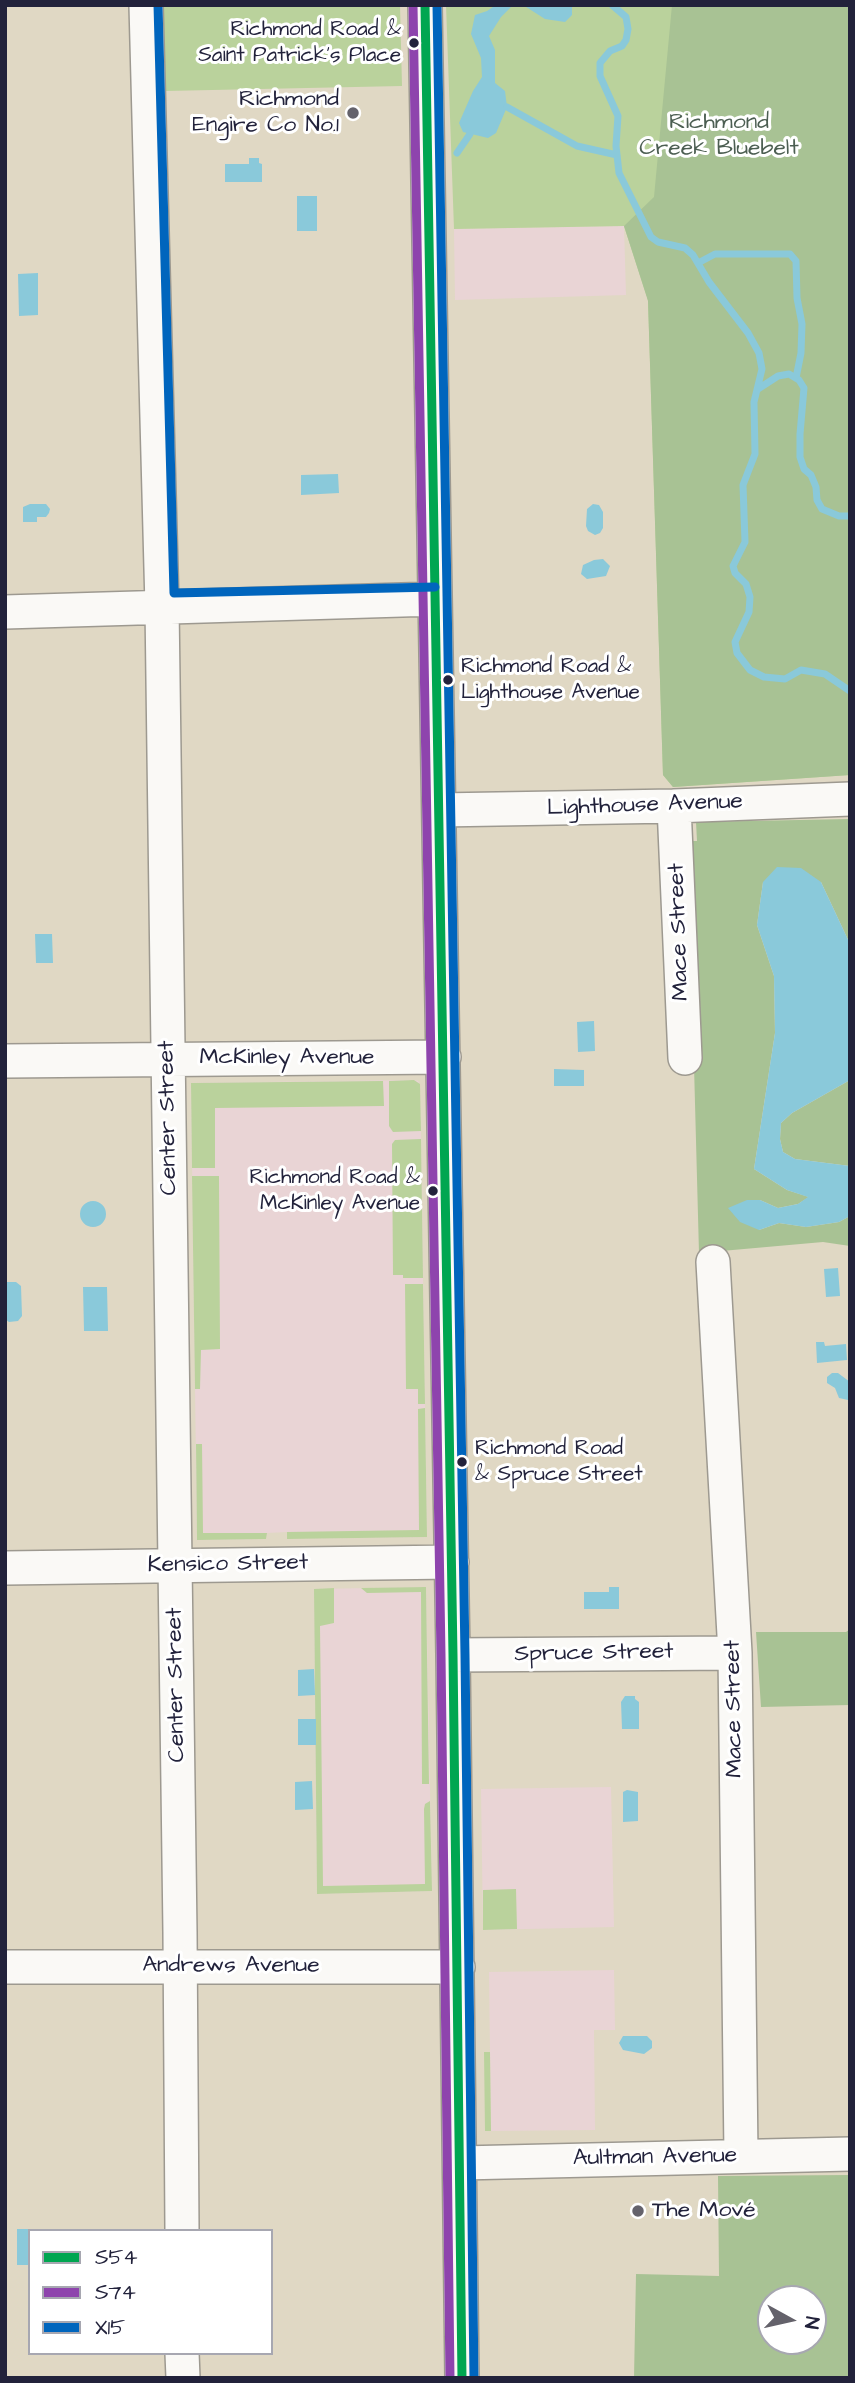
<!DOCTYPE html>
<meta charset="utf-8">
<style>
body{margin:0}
#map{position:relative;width:855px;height:2383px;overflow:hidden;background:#e0d8c4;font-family:"Architects Daughter",sans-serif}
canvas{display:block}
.frame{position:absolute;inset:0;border:7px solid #22223b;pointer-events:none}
.legend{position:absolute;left:28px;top:2229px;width:245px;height:126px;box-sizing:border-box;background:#fff;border:2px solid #a7a7b1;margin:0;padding:9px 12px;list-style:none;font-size:21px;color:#22223b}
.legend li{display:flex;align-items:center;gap:14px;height:35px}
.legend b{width:35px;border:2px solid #a7a7b1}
.north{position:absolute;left:757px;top:2285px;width:70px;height:70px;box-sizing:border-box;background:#fff;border:2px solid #a7a7b1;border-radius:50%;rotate:98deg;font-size:19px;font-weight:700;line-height:28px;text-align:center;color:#22223b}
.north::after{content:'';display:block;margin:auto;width:24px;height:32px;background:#64626b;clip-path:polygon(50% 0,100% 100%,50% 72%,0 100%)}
</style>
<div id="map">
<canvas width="855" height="2383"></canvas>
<div class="frame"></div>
<ul class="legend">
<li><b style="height:9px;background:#00a651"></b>S54</li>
<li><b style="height:9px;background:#8e44ad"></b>S74</li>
<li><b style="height:9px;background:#0065bd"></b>X15</li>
</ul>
<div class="north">N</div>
</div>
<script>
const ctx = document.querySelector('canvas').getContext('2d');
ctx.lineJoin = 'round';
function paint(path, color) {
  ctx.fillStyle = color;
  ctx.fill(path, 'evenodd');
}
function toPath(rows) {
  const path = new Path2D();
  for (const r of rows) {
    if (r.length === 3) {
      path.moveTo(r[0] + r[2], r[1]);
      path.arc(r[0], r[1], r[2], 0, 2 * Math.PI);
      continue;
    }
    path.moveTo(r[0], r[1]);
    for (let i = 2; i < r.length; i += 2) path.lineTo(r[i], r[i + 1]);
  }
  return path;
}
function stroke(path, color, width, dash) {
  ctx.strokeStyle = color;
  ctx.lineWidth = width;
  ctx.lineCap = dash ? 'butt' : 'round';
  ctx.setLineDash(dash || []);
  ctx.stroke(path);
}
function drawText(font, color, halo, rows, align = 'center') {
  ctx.font = font + ' "Architects Daughter",sans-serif';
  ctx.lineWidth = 6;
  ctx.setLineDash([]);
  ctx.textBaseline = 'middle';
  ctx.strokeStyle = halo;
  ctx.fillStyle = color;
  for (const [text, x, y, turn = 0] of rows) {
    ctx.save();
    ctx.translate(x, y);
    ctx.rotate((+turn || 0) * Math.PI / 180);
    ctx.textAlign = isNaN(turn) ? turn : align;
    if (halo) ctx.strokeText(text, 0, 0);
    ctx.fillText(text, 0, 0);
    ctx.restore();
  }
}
paint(toPath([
 [624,226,626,295,455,300,454,229],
 [414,1080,418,1081,420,1085,427,1537,287,1539,287,1532,267,1533,266,1539,197,1540,191,1083],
 [426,1587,432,1891,317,1894,314,1589],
 [611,1787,614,1927,483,1930,481,1789],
 [614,1970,615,2030,594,2030,595,2130,491,2131,489,1972]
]), '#e9d4d5');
paint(toPath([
 [162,5,400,5,402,86,165,91],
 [446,5,850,5,850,775,673,787,663,775,648,300,624,226,454,229],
 [414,1080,420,1084,421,1131,393,1132,389,1126,389,1081],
 [383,1081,384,1106,215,1108,215,1168,192,1168,191,1083],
 [421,1139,423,1278,403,1278,403,1275,393,1275,392,1144,395,1140],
 [192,1176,219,1176,220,1349,201,1350,200,1389,195,1389],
 [405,1284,423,1284,425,1404,418,1404,418,1389,406,1389],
 [425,1408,427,1537,287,1539,287,1532,419,1530,418,1409],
 [196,1444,202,1444,203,1533,267,1533,266,1539,197,1540],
 [426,1587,429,1784,422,1784,421,1592,367,1593,361,1588],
 [334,1588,334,1623,320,1626,323,1886,425,1884,424,1809,425,1804,430,1801,432,1891,317,1894,314,1589],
 [516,1889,517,1929,483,1930,483,1890],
 [484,2052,490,2052,491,2131,485,2131]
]), '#bad29c');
paint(toPath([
 [672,5,850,5,850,775,673,787,663,775,648,301,624,226,654,197],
 [850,819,850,944,821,882,763,882,757,925,774,976,775,1033,754,1169,787,1190,809,1197,798,1204,778,1208,760,1200,759,1230,779,1223,806,1227,839,1222,850,1216,850,1246,823,1242,699,1253,688,841,697,841,696,822],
 [850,1080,850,1166,795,1159,783,1152,780,1139,781,1123,792,1113],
 [850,1629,850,1705,761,1707,756,1632,846,1632],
 [850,2175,850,2378,634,2378,636,2274,719,2276,718,2176],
 [813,2299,813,2341,771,2341,771,2299]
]), '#a8c294');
paint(toPath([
 [496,5,513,5,501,17,489,36,495,50,495,83,505,91,507,107,496,133,488,138,463,132,459,123,473,91,482,77,481,58,471,34,475,15,487,11],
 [523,5,572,5,572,15,565,22,545,19],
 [249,158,259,158,259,163,262,164,262,182,225,182,225,164,249,164],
 [297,196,317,196,317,231,297,231],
 [38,273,38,315,19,316,18,274],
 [338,474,339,493,301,495,301,475],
 [30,504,46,504,50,509,49,513,46,517,37,517,37,522,23,522,23,507],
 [593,504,599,505,603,512,603,528,600,533,595,535,588,531,586,526,587,509],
 [603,559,610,566,606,576,587,579,581,574,583,565,594,560],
 [777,867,801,868,821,882,850,944,850,1080,792,1113,781,1123,780,1139,783,1152,795,1159,850,1166,850,1216,839,1222,806,1227,779,1223,759,1230,740,1222,728,1208,747,1200,760,1200,778,1208,798,1204,808,1197,787,1190,754,1169,775,1033,774,976,757,925,763,882],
 [35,934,52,934,53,963,36,963],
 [594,1021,595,1051,578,1052,577,1022],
 [554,1069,584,1070,584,1086,554,1086],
 [93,1214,13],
 [838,1268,840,1296,826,1297,824,1269],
 [5,1282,16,1282,21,1286,22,1316,18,1321,9,1322,5,1319],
 [83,1287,107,1287,108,1331,84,1331],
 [816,1342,824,1342,825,1346,846,1344,847,1360,817,1363],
 [832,1373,838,1373,850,1382,850,1398,848,1400,839,1398,835,1388,827,1383,827,1377],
 [609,1587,619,1587,619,1609,584,1609,584,1592,609,1592],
 [314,1669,315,1695,298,1696,298,1670],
 [625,1696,635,1696,635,1699,639,1702,639,1729,622,1729,621,1702],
 [298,1719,316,1719,316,1745,298,1745],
 [312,1781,313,1809,295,1810,295,1782],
 [627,1790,638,1792,638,1821,623,1822,623,1792],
 [623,2036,647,2036,652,2041,652,2048,644,2054,623,2050,619,2043],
 [17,2229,32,2229,30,2231,30,2265,17,2265]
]), '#8ac9da');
stroke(toPath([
 [612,5,626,17,628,29,626,40,622,46,610,51,600,63,600,76,618,116,616,146,619,173,651,237,658,242,685,248,693,255,709,282,748,333,759,353,762,369,754,402,755,454,743,485,745,542,733,566,735,573,746,584,750,597,749,612,735,642,737,653,750,670,764,677,785,679,801,670,825,674,850,691],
 [507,107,577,146,617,155],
 [457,153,470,134],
 [698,263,715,254,790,254,796,261,797,298,802,324,801,353,796,378],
 [758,389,778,376,789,374,799,380,804,388,800,434,800,457,804,469,811,475,816,487,817,500,822,509,839,516,850,516]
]), '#8ac9da', 7);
const minor = toPath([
 [146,5,162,606,180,1932,182,2231],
 [425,5,453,1655,462,2378],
 [5,612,435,599],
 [674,806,685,1058],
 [439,810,674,806,850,799],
 [5,1061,444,1057],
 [713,1262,735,1653,741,2155],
 [5,1568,452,1562],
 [453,1655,735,1653],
 [5,1967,458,1967],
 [461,2163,850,2154],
 [182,2353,183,2378]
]);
stroke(minor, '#9d9990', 36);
stroke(minor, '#faf9f6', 33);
stroke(toPath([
 [425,5,453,1655,462,2378]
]), '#00a651', 9);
stroke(toPath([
 [413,5,441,1655,450,2378]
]), '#8e44ad', 9);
stroke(toPath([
 [158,5,174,593,435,587],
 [437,5,465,1655,474,2378]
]), '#0065bd', 9);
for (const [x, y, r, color] of [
 [414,43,6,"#22223b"],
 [353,113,7,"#64626b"],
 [448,680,6,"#22223b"],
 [433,1191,6,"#22223b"],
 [462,1462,6,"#22223b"],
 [638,2211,7,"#64626b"]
]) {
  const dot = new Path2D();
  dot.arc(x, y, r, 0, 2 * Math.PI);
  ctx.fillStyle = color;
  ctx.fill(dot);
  stroke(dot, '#fff', 2.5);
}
drawText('21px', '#22223b', '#fff', [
 ["Richmond Road &",401,31],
 ["Saint Patrick’s Place",401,57],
 ["Richmond Road &",461,668,"left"],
 ["Lighthouse Avenue",461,694,"left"],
 ["Richmond Road &",420,1179],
 ["McKinley Avenue",420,1205],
 ["Richmond Road",475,1450,"left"],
 ["& Spruce Street",475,1476,"left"]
], 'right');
drawText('23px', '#22223b', '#fff', [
 ["Richmond",339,100],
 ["Engire Co No.1",339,126],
 ["The Mové",652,2211,"left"]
], 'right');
drawText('23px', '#4c5e52', '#fff', [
 ["Richmond",719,123],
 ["Creek Bluebelt",719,149]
]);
drawText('23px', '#22223b', '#fff', [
 ["Lighthouse Avenue",645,806,-2],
 ["Mace Street",680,932,-92],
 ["McKinley Avenue",287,1058],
 ["Center Street",169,1118,-91],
 ["Kensico Street",228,1565,-1],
 ["Spruce Street",594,1654,-1],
 ["Center Street",177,1685,-91],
 ["Mace Street",735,1709,-91],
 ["Andrews Avenue",231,1966],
 ["Aultman Avenue",655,2158,-1]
]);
</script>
